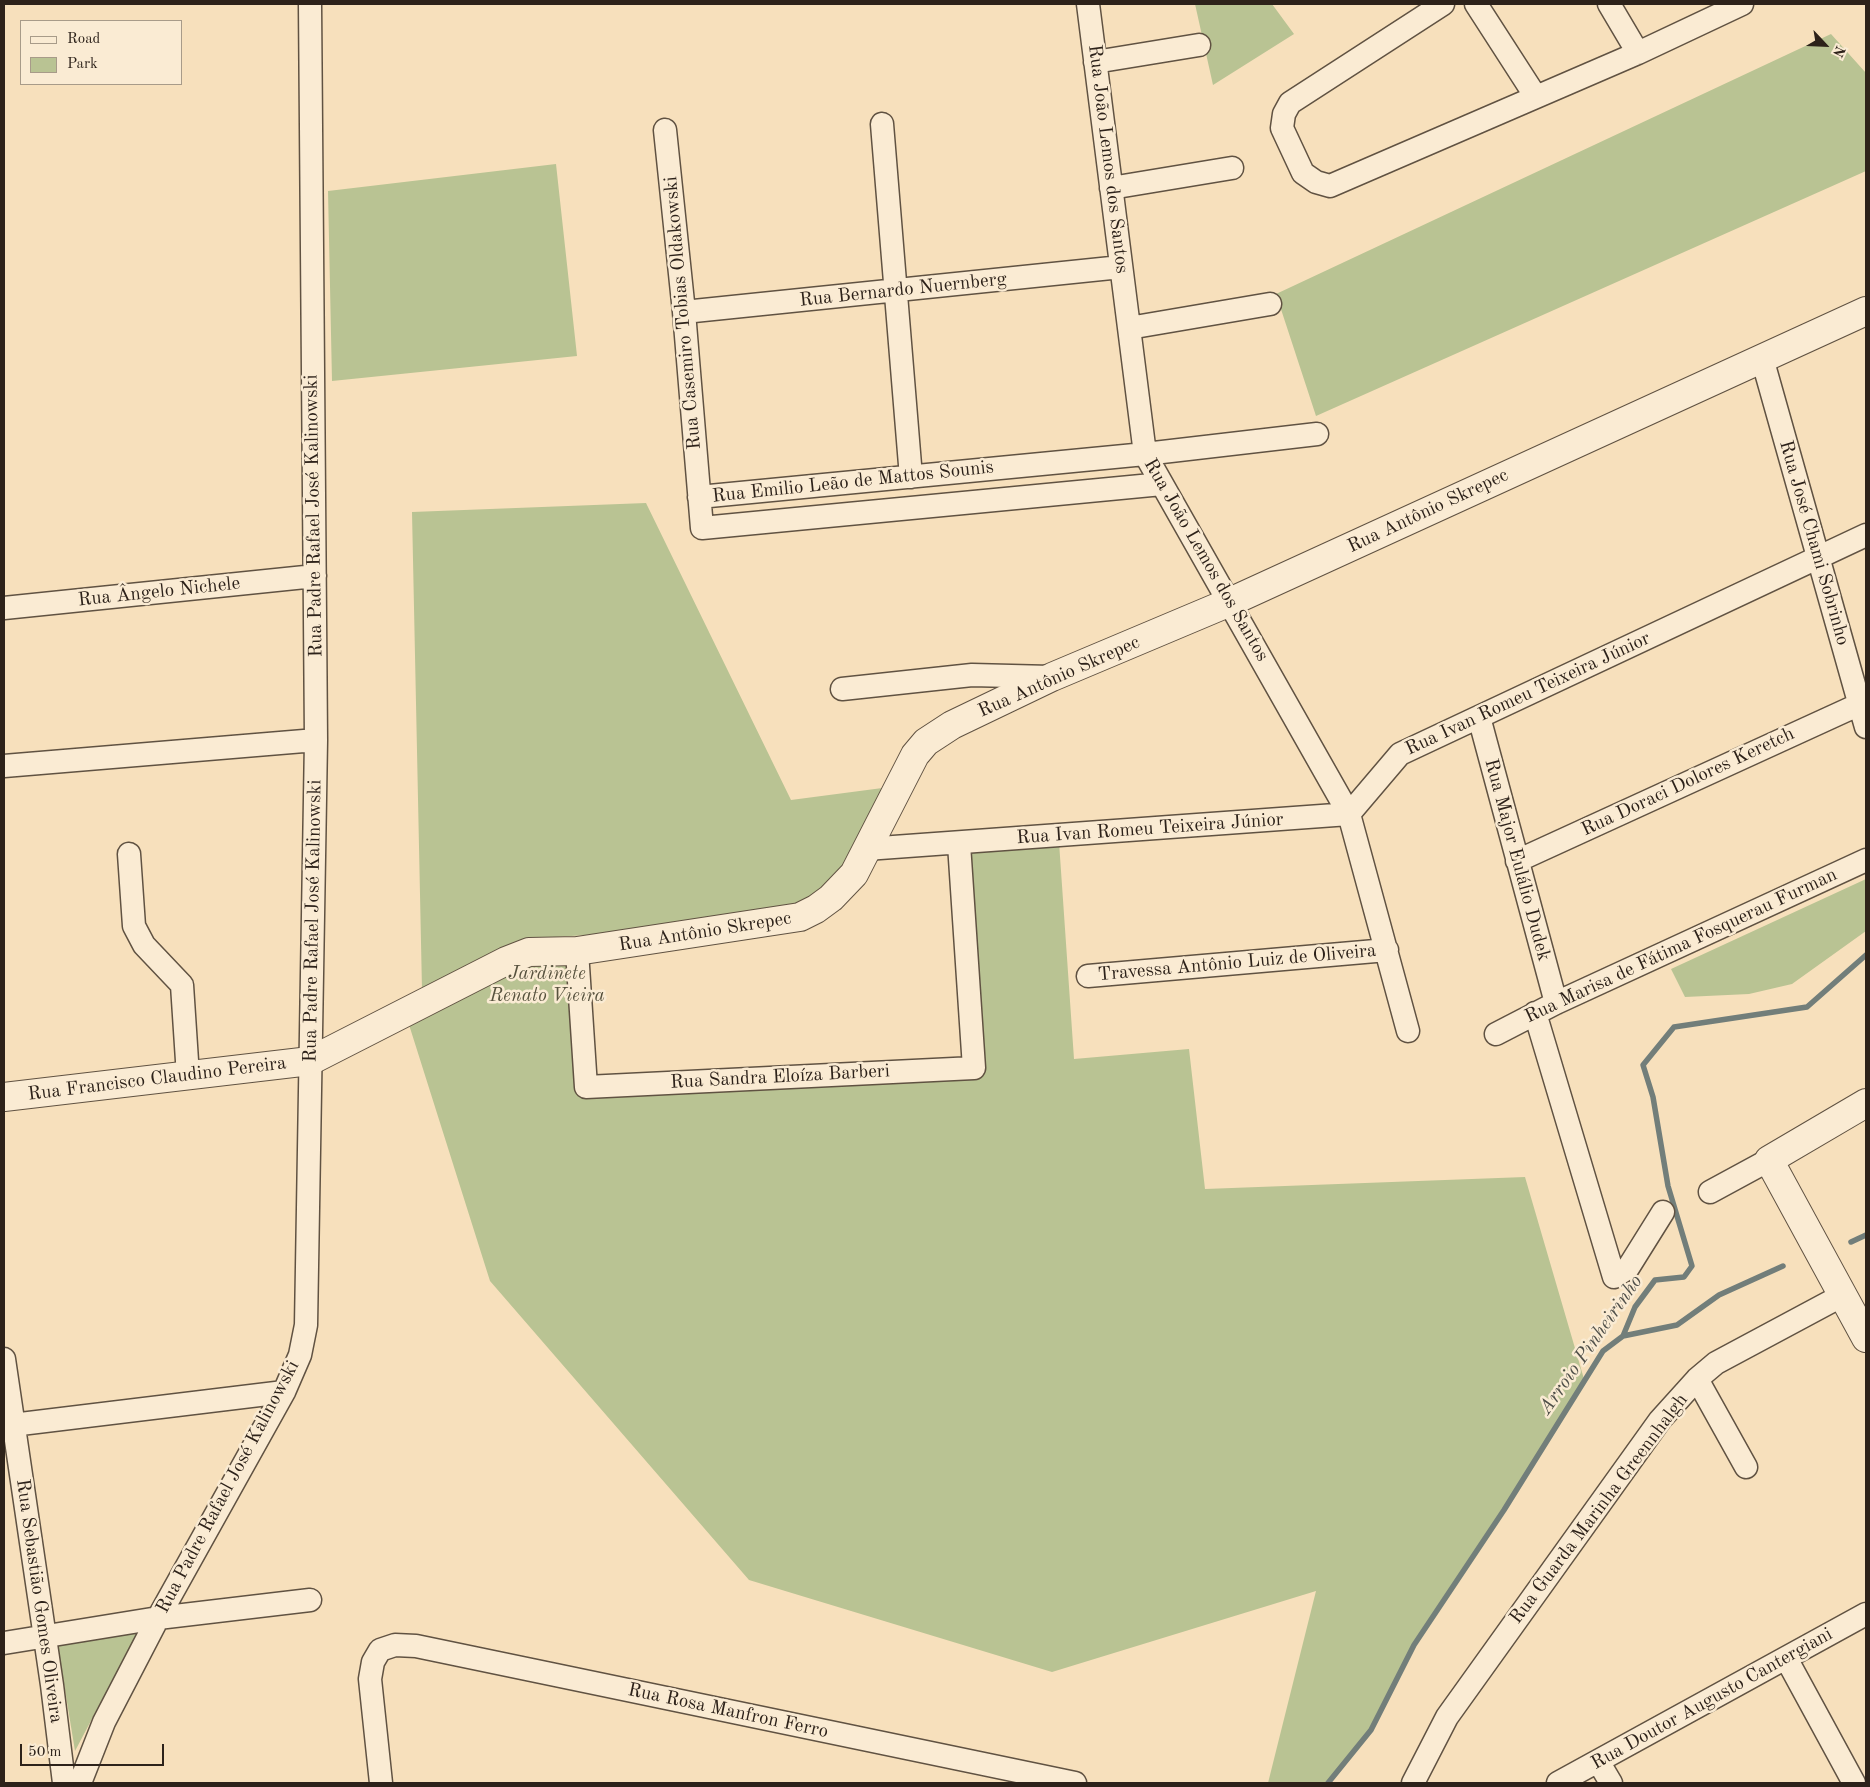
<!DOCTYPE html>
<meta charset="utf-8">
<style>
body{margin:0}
#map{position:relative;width:1870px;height:1787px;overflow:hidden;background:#f7e0bc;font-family:"Old Standard TT",serif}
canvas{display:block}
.frame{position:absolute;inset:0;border:5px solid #2d221a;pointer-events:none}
.legend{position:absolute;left:20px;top:20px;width:162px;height:65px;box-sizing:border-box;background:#faebd3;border:1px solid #a89b89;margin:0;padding:6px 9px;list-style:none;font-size:15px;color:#2d221a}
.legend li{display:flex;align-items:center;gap:10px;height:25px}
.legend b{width:25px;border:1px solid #a89b89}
.north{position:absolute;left:1800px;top:20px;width:50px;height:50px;-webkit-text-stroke:4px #faebd3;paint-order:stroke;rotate:115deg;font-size:14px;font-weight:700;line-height:20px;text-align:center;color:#2d221a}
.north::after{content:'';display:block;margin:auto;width:18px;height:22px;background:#2d221a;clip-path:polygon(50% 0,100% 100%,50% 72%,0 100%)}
.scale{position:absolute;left:20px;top:1744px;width:144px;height:22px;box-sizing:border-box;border:2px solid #2d221a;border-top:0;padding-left:6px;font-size:15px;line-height:18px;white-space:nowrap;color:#2d221a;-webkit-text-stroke:4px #faebd3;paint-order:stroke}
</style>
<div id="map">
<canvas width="1870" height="1787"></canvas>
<div class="frame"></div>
<ul class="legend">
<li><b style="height:6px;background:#faebd3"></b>Road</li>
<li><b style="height:14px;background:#b9c393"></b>Park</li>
</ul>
<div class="north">N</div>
<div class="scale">50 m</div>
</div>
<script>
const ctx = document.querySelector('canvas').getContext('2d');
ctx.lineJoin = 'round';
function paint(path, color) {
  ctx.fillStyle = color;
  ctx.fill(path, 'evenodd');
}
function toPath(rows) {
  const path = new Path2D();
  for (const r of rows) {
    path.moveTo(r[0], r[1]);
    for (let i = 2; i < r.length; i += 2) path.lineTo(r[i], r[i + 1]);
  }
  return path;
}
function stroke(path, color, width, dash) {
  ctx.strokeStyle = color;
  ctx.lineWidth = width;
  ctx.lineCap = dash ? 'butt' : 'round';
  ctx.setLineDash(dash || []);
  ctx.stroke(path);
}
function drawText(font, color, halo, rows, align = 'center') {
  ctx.font = font + ' "Old Standard TT",serif';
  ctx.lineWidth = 5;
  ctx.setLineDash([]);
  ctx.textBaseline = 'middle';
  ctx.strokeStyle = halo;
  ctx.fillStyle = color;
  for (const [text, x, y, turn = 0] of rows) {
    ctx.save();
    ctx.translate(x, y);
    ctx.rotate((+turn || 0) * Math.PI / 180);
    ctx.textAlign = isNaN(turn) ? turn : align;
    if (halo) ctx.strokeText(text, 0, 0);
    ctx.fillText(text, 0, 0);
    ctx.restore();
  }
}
paint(toPath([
 [1195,4,1272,4,1294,34,1213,85],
 [1831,34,1866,73,1866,171,1316,416,1276,294],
 [556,164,577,356,332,381,328,191],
 [646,503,791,800,890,787,857,852,817,905,662,930,526,939,422,990,412,512],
 [1059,842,1074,1059,1189,1049,1205,1189,1525,1177,1584,1379,1504,1510,1414,1645,1371,1730,1328,1783,1268,1783,1316,1591,1052,1672,749,1580,490,1281,405,1012,492,968,577,951,586,1086,983,1067,970,850],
 [1866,879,1866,931,1792,984,1749,994,1685,997,1671,969],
 [140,1628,75,1751,57,1641]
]), '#b9c393');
stroke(toPath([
 [1851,1242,1866,1235],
 [1623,1336,1677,1325,1719,1295,1783,1266],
 [1328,1783,1371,1730,1414,1645,1504,1510,1603,1351,1623,1336,1635,1307,1655,1280,1684,1277,1692,1266,1668,1186,1653,1097,1643,1065,1674,1027,1807,1007,1866,955]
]), '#727e7a', 5.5);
const minor = toPath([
 [1088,4,1145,454,1349,814,1408,1031],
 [1443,4,1290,103,1284,114,1282,128,1303,173,1316,182,1330,186,1638,53,1742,4],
 [1476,4,1536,97],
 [1609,4,1638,53],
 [1095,62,1199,45],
 [882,124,911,477],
 [665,130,684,312,702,528,1162,484],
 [1111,188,1232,168],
 [684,312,1121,267],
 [1129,328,1270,304],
 [1762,358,1866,727],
 [699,497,1145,454,1317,434],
 [4,608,315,576],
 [842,689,972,675,1051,677],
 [1479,717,1556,1003],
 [4,766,316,740],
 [866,849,1349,814,1400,754,1866,535],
 [129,854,134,926,144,945,182,985,188,1076],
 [1517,861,1860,704],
 [577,951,586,1087,974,1068,959,844],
 [1088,976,1387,950],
 [1535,1013,1614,1277,1628,1268,1663,1212],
 [1496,1034,1556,1003,1866,860],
 [1710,1192,1769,1160],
 [4,1359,52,1685,64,1783],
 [1697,1379,1746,1467],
 [4,1426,284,1392],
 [4,1643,158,1618,310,1600],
 [1786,1658,1854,1783],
 [1598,1761,1611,1783],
 [80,1783,104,1722,158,1618,284,1392,300,1355,306,1325,316,740,310,4],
 [381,1783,370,1679,373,1662,380,1650,395,1645,416,1646,1075,1783],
 [1413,1783,1447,1717,1660,1420,1697,1379,1716,1363,1843,1295],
 [1558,1783,1866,1614]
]);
const tertiary = toPath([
 [4,1097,310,1061,506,961,529,952,577,951,800,917,816,909,831,898,854,874,915,755,926,742,952,725,1052,677,1230,602,1866,311],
 [1866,1103,1769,1160,1866,1338]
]);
stroke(minor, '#605242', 25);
stroke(tertiary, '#605242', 30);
stroke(minor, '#faebd3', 22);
stroke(tertiary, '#faebd3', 28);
drawText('19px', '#2d221a', '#faebd3', [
 ["Rua João Lemos dos Santos",1108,159,83],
 ["Rua Bernardo Nuernberg",903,290,-6],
 ["Rua Casemiro Tobias Oldakowski",683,313,-95],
 ["Rua Emilio Leão de Mattos Sounis",853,482,-6],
 ["Rua Antônio Skrepec",1428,511,-25],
 ["Rua Padre Rafael José Kalinowski",314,516,-91],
 ["Rua José Chami Sobrinho",1814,543,74],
 ["Rua João Lemos dos Santos",1206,560,60],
 ["Rua Ângelo Nichele",159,592,-6],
 ["Rua Antônio Skrepec",1059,677,-24],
 ["Rua Ivan Romeu Teixeira Júnior",1528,694,-25],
 ["Rua Doraci Dolores Keretch",1688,782,-25],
 ["Rua Ivan Romeu Teixeira Júnior",1150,829,-4],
 ["Rua Major Eulálio Dudek",1517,860,75],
 ["Rua Padre Rafael José Kalinowski",313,921,-89],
 ["Rua Antônio Skrepec",705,932,-9],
 ["Rua Marisa de Fátima Fosquerau Furman",1681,946,-25],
 ["Travessa Antônio Luiz de Oliveira",1237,963,-5],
 ["Rua Sandra Eloíza Barberi",780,1077,-3],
 ["Rua Francisco Claudino Pereira",157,1079,-7],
 ["Rua Padre Rafael José Kalinowski",228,1487,-62],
 ["Rua Guarda Marinha Greennhalgh",1599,1509,-53],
 ["Rua Sebastião Gomes Oliveira",39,1601,82],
 ["Rua Doutor Augusto Cantergiani",1712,1699,-29],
 ["Rua Rosa Manfron Ferro",728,1711,12]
]);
drawText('italic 19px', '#57523e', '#faebd3', [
 ["Jardinete",547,974],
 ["Renato Vieira",547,996]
]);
drawText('italic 20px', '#50504a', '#faebd3', [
 ["Arroio Pinheirinho",1591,1345,-55]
]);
</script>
